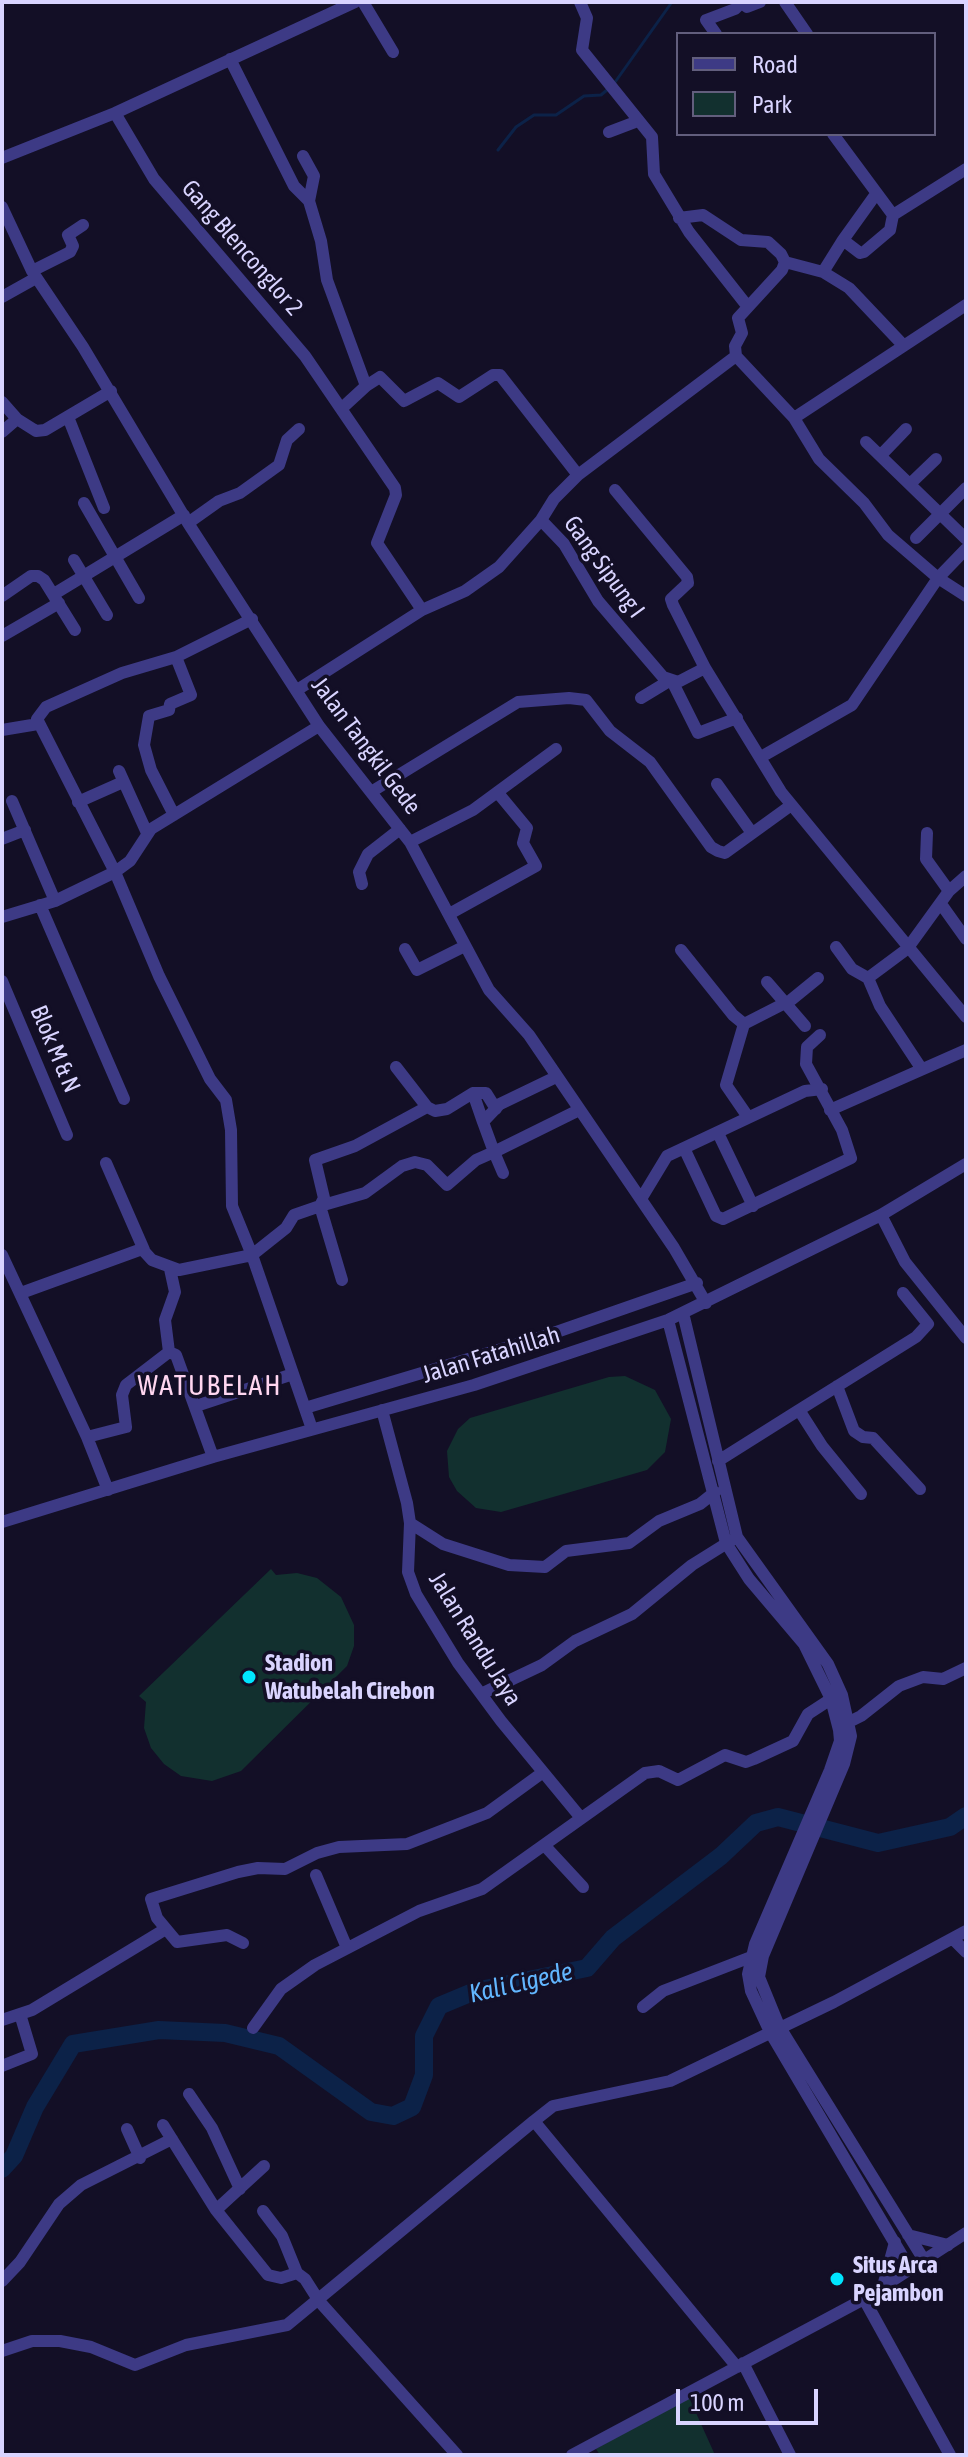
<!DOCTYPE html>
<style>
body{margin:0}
#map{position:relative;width:968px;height:2457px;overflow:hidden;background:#130f26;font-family:"Asap Condensed",sans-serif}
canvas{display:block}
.frame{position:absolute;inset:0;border:4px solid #d9d4ff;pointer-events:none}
.legend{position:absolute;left:676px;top:32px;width:260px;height:104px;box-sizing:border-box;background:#130f26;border:2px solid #625e7d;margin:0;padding:10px 14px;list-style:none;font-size:24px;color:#d9d4ff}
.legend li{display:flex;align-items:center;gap:16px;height:40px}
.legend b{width:40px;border:2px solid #625e7d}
.scale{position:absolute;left:676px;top:2389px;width:142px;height:36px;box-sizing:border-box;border:4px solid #d9d4ff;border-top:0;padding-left:10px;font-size:24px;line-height:28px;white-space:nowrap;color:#d9d4ff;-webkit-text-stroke:6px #130f26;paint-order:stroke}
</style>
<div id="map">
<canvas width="968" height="2457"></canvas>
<div class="frame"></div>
<ul class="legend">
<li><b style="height:10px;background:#3d3a85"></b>Road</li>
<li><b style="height:22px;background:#12302f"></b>Park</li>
</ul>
<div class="scale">100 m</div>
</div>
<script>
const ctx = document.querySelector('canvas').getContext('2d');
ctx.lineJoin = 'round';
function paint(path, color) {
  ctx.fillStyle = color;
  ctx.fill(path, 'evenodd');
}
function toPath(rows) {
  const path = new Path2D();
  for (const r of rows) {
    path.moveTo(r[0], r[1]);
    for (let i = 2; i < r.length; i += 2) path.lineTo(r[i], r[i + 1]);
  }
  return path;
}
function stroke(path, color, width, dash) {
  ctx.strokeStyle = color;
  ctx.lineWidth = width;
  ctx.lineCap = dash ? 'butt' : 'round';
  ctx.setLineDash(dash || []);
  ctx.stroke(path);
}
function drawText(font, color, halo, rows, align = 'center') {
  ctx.font = font + ' "Asap Condensed",sans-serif';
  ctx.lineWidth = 7;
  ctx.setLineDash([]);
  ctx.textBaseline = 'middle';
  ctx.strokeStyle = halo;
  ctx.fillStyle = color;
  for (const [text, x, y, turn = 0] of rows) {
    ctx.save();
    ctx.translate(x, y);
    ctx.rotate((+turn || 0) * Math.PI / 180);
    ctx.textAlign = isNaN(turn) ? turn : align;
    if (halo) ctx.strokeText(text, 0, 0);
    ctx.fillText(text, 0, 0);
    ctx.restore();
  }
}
paint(toPath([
 [625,1376,655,1390,671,1419,665,1452,647,1470,501,1512,476,1508,457,1491,449,1477,447,1451,458,1429,470,1418,609,1377],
 [271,1569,276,1575,297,1573,317,1578,341,1597,354,1625,354,1646,347,1666,241,1771,212,1781,181,1776,164,1764,151,1748,144,1728,146,1702,139,1696],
 [688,2395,715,2455,600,2455,596,2449]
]), '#12302f');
stroke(toPath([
 [613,85,672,2],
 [498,150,516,127,534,115,556,115,584,96,601,95,607,90]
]), '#0c2248', 3);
stroke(toPath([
 [2,2169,14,2156,35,2107,73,2044,159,2030,225,2033,279,2046,371,2112,393,2116,412,2107,424,2075,424,2036,439,2006,475,1991,587,1968,613,1938,721,1856,756,1823,778,1817,878,1843,950,1827,966,1816]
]), '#0c2248', 18);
stroke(toPath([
 [363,2,393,52],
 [580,2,587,18,582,50,652,137,654,174,689,232,748,307],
 [785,2,807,34],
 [743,4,747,7,760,2],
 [716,34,706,20,735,9,742,2],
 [230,59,294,186,309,201],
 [115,113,154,179,305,356,395,488,396,495,377,543,422,610],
 [609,132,638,121],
 [833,134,893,215,966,169],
 [303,156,314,176,309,201,321,241,327,280,366,386,341,409],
 [2,158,115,113,355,2],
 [2,207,32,271,83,347,188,523,319,726,410,842,489,990,529,1035,674,1248,706,1303],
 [679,218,703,215,741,240,768,242,781,254,785,262,782,270,738,318,742,333,735,346,736,356,794,418,819,459,864,503,888,535,938,578,966,596],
 [843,240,876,194],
 [785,262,823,272,849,288,903,345],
 [32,271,70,252,73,246,68,235,83,225],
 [823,272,843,240,860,253,864,252,890,230,893,215],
 [2,297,36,278],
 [366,386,380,377,404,401,438,383,459,397,493,375,500,375,578,475],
 [2,402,17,419],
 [68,417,104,508],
 [794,418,966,305],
 [2,432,17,419,36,431,45,430,111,391],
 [866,442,966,539],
 [881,455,906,429],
 [911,483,936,459],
 [615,490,687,577,688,583,671,599,673,605,705,668,781,792,966,1017],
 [84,503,139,598],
 [541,520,564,544,598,601,663,677,678,682,705,668],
 [188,523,219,501,240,493,279,465,287,440,299,429],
 [916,538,966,488],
 [74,560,107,615],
 [54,594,184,515],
 [2,596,31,576,38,576,44,580,75,630],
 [2,636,59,603],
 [176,657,122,673,46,707,37,719,115,872,159,976,210,1079,226,1100,231,1130,232,1206,252,1255,312,1429],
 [673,683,698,733,737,718],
 [297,690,422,610,465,591,499,567,541,520,554,499,578,475,736,356],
 [641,698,669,681],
 [2,730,38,724],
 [761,757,852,705,938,578,966,549],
 [119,771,147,833],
 [717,784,752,833],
 [371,792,518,702,569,698,586,700,610,731,650,762,711,847,718,851,725,853,790,806],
 [12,801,55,901],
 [78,802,123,782],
 [174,815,151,770,144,745,149,716,169,710,170,704,191,695,176,657,252,619],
 [927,833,926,859,949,891],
 [2,839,25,830],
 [410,842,473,810,556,749],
 [362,884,359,872,368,854,400,829],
 [941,904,966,939],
 [40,905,124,1099],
 [451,913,536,866,523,843,527,828,498,793],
 [2,917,55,901,115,872,130,861,151,829,319,726],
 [836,947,852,969,868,978],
 [405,949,417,970,465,946],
 [681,950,733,1015,744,1024,726,1085,748,1117],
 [2,981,67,1135],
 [767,982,805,1026],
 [744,1024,791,1000,818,978],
 [396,1067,427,1107,435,1111,447,1109,473,1093,483,1122],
 [921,1068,880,1006,868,978,907,949,949,891,966,876],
 [473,1093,486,1093,496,1109],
 [830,1110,966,1050],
 [718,1133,753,1206],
 [684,1148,716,1216,723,1219,851,1158,842,1130,806,1064,807,1047,820,1035],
 [106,1163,144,1250],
 [503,1173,494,1152,579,1110],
 [641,1199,667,1156,805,1091,822,1089],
 [881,1215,905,1262,966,1338],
 [2,1255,87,1437,126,1427,122,1395,126,1385,169,1352],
 [170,1269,175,1292,165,1320,169,1352,176,1355,213,1457],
 [342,1280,320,1206,365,1193,402,1166,415,1162,427,1165,447,1185,476,1160,494,1152,483,1122,500,1104,556,1077],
 [21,1293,142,1249,152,1260,179,1270,252,1255,286,1228,294,1215,320,1206,324,1198,315,1160,355,1146,427,1107],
 [683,1313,737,1537,828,1664,842,1695,851,1736,844,1764,763,1956,759,1977,779,2026,924,2260],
 [668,1320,726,1543,749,1579,804,1644,831,1699,839,1730,840,1741,830,1770,755,1944,748,1974,751,1991,770,2032,910,2269],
 [837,1386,854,1431,863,1437,873,1438,920,1489],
 [196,1406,293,1374],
 [305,1408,545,1336,697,1283],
 [382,1410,407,1503,410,1523,408,1572,416,1594,458,1663,501,1721,581,1818],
 [799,1410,916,1337,928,1324,903,1293],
 [87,1437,108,1490],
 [718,1461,799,1410,822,1446,861,1494],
 [2,1522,213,1457,474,1385,668,1320,881,1215,966,1164],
 [410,1523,443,1544,509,1565,545,1567,566,1551,629,1543,659,1521,700,1504,715,1492],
 [481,1694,542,1665,575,1641,632,1614,692,1565,732,1540],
 [841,1718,853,1720,861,1716,899,1686,923,1677,943,1679,966,1668],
 [545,1846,583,1887],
 [316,1875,347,1948],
 [954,1940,966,1952],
 [243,1943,227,1935,177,1942,157,1918,151,1899,238,1872,258,1868,285,1869,317,1853,339,1847,407,1844,487,1813,542,1773],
 [643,2007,663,1991,751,1957],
 [2,2020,32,2010,164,1930],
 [253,2028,281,1989,315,1965,419,1911,482,1889,645,1773,659,1771,678,1780,725,1755,746,1762,754,1759,793,1741,808,1714,831,1699],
 [2,2066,32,2054,20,2014],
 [189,2094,212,2128,240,2189],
 [163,2125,216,2210,268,2275,281,2278,297,2273,305,2279,319,2301,457,2455],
 [127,2129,140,2158],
 [216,2210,264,2166],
 [263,2211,282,2236,297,2273],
 [908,2235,948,2245],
 [2,2281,20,2262,59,2204,81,2185,172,2139],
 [883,2286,895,2242],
 [864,2299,950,2455],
 [2,2351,32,2341,60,2341,91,2347,135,2365,186,2345,287,2325,534,2121],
 [743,2363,790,2455],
 [737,2367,534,2121,553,2106,670,2081,834,2002,966,1931],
 [572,2455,864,2299,966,2233]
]), '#3d3a85', 12);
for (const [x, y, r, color] of [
 [249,1677,8,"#00e5ff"],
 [837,2279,8,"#00e5ff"]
]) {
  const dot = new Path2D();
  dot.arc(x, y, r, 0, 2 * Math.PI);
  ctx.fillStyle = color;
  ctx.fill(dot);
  stroke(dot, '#130f26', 3);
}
drawText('24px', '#d9d4ff', '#130f26', [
 ["Gang Blenconglor 2",242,248,49],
 ["Gang Sipung I",604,567,54],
 ["Jalan Tangkil Gede",366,746,53],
 ["Blok M & N",55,1049,67],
 ["Jalan Fatahillah",491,1355,-17],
 ["Jalan Randu Jaya",475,1639,58]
]);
drawText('bold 24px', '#d9d4ff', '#130f26', [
 ["Stadion",265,1663],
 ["Watubelah Cirebon",265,1691],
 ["Situs Arca",853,2265],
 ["Pejambon",853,2293]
], 'left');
drawText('italic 26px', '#62b6ff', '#130f26', [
 ["Kali Cigede",521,1983,-13]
]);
ctx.letterSpacing = '2px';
drawText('28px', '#ffd6f0', '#130f26', [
 ["WATUBELAH",210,1386]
]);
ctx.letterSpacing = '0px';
</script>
